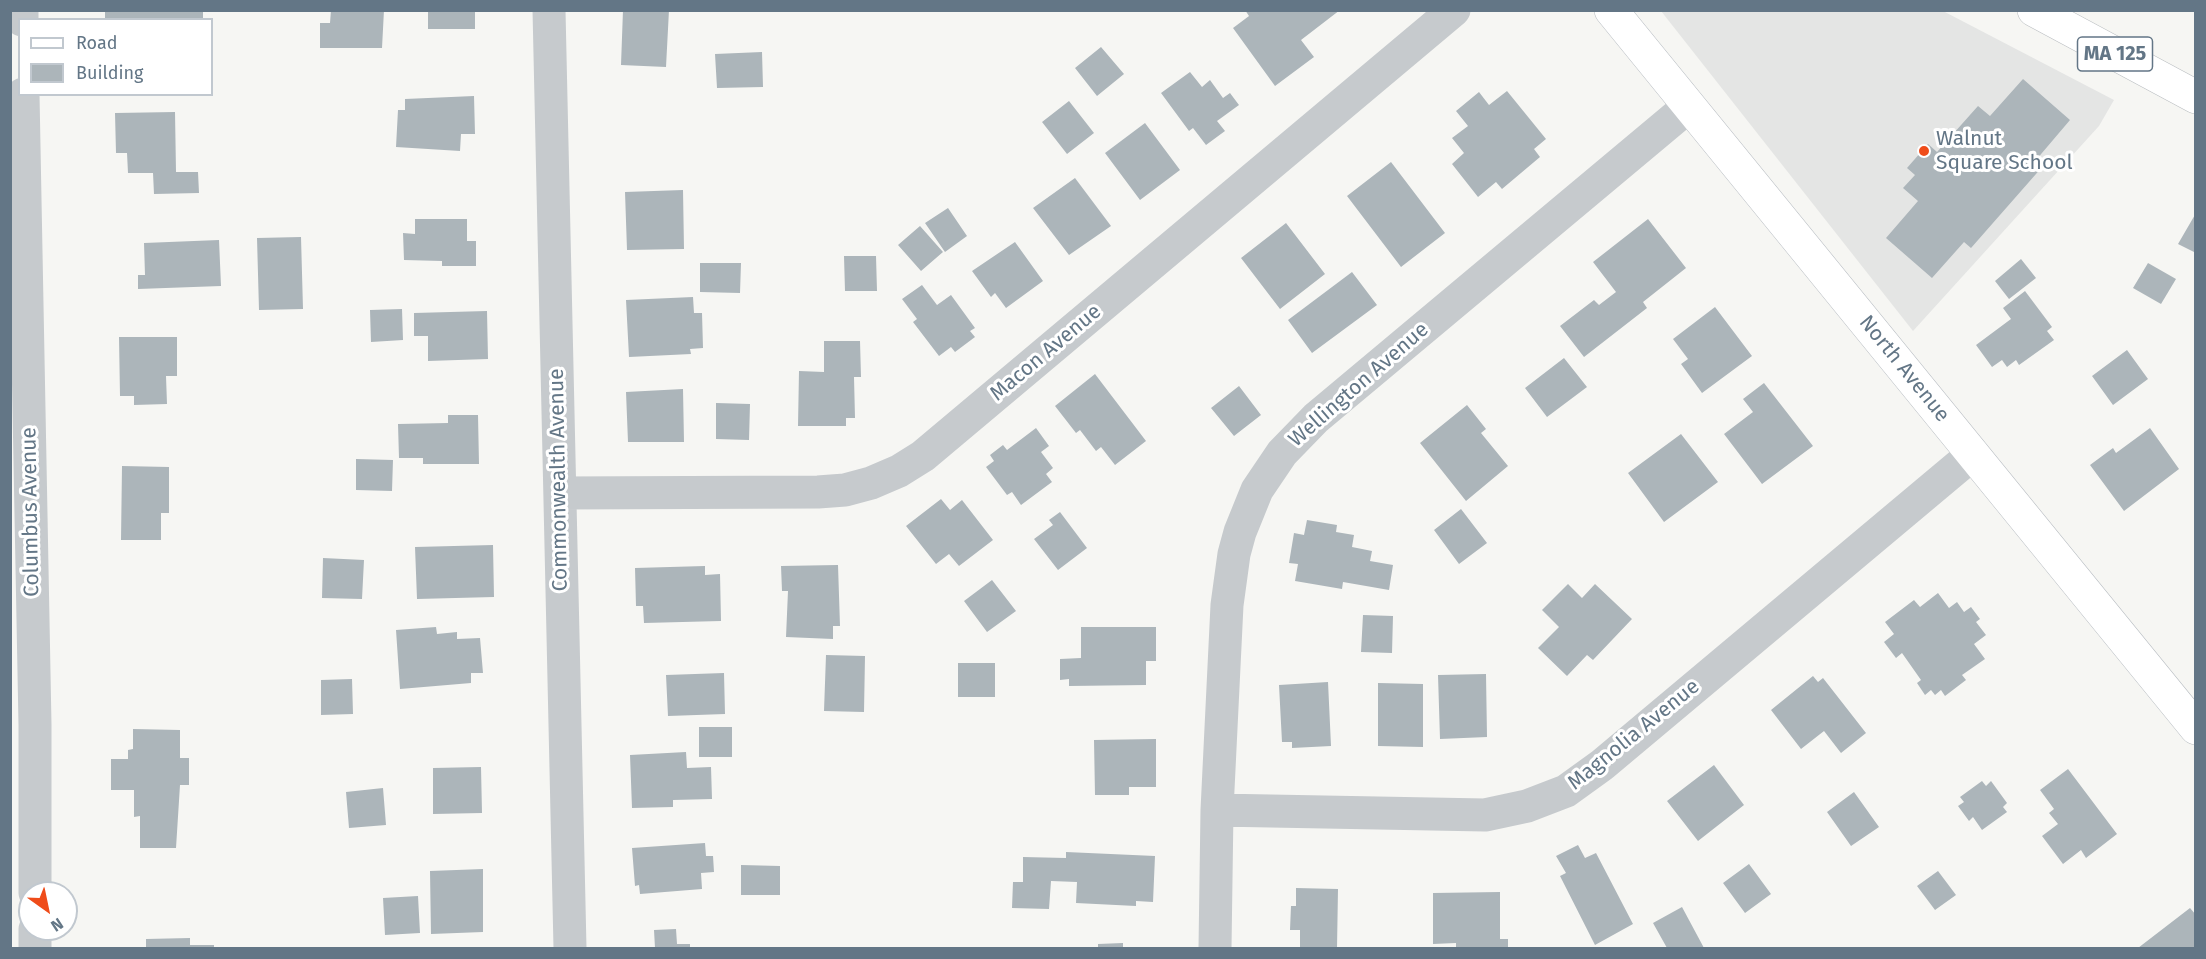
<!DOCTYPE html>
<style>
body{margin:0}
#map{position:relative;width:2206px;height:959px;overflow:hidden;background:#f6f6f3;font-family:"Fira Sans",sans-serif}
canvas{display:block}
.frame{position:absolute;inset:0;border:12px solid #637686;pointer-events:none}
.legend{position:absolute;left:18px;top:18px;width:195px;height:78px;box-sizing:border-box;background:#fff;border:2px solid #c1c8cf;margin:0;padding:8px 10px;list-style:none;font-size:18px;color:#637686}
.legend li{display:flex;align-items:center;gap:12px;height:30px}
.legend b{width:30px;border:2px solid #c1c8cf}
.north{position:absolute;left:18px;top:881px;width:60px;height:60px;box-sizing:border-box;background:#fff;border:2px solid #c1c8cf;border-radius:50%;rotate:147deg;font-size:16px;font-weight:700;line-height:24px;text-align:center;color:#637686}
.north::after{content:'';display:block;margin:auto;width:21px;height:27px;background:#ef4c1a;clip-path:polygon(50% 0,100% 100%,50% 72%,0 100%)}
</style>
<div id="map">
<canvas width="2206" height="959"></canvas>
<div class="frame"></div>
<ul class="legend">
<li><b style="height:8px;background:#fff"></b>Road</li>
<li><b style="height:16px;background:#acb5ba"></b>Building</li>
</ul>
<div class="north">N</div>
</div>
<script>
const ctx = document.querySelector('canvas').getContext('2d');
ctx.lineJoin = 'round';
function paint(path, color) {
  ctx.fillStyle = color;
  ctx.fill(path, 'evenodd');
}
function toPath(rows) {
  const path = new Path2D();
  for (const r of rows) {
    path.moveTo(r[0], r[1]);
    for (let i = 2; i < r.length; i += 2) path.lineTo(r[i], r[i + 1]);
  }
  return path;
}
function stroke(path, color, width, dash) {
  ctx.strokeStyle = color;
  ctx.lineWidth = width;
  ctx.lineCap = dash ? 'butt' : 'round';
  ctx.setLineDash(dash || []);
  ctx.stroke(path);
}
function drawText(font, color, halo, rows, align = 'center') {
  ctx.font = font + ' "Fira Sans",sans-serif';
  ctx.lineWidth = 6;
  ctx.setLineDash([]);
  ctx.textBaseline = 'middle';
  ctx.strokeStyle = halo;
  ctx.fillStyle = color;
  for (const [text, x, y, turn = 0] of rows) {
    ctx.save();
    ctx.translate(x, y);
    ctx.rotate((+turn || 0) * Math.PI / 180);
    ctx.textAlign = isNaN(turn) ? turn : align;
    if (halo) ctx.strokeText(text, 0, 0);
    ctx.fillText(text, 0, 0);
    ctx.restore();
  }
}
paint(toPath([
 [1661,11,1943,11,2114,100,2099,126,1913,331]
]), '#e4e5e4');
paint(toPath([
 [105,10,203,10,203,20,105,20],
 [331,10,384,10,382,48,320,48,320,23,330,23],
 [428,10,475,10,475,29,428,29],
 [623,10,669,10,666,67,621,65],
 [1245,10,1340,10,1301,40,1314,57,1275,86,1233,28,1249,16],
 [1101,47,1124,74,1097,96,1075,68],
 [762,52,763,87,717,88,715,54],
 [1190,72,1202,87,1210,80,1223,98,1230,93,1239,105,1217,121,1225,131,1206,145,1193,128,1189,131,1161,93],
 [2023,79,2070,120,2036,160,2043,166,1971,248,1964,242,1932,278,1886,238,1918,201,1903,188,1915,175,1907,168,1928,144,1937,152,1978,106,1990,116],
 [1507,91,1546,139,1534,149,1540,157,1502,189,1496,182,1478,197,1452,164,1464,153,1452,138,1468,126,1456,111,1479,92,1489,105],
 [474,96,475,134,461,134,460,151,396,147,398,110,405,110,405,99],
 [1069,101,1094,133,1067,154,1042,122],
 [175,112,176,172,198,172,199,193,154,194,153,173,128,173,127,153,116,153,115,113],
 [1145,123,1180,170,1140,200,1105,153],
 [1391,162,1445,233,1401,267,1347,196],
 [1075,178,1111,226,1069,255,1033,208],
 [683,190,684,249,627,250,625,192],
 [948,208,967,236,945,252,925,223],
 [2196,213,2196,253,2178,244],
 [415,219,467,219,467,241,476,241,476,266,442,266,442,261,404,260,403,233,415,234],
 [1648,219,1686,268,1643,302,1647,308,1584,357,1560,326,1594,300,1599,305,1616,292,1593,262],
 [1286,223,1325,274,1280,309,1241,258],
 [920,226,943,252,921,271,898,245],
 [301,237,303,309,259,310,257,238],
 [219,240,221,286,138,289,138,275,145,275,144,243],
 [1015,242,1043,281,1006,308,995,293,991,297,972,271],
 [844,256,876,256,877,291,845,291],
 [2021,259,2036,278,2009,299,1995,281],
 [700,263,741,263,740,293,700,292],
 [2148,263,2176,279,2161,304,2133,288],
 [1352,272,1377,305,1312,353,1288,320],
 [922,285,937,305,951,295,975,328,970,331,975,337,955,352,951,347,939,356,913,322,917,319,902,299],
 [2025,291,2052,327,2047,331,2054,340,2019,365,2016,360,2007,367,2002,360,1992,367,1976,345,2011,319,2003,308],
 [693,297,694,313,702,313,703,348,690,349,691,354,629,357,626,300],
 [1715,307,1752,356,1702,393,1681,364,1688,359,1673,339],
 [402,309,403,340,371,342,370,310],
 [487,311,488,359,428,361,428,336,414,336,414,313],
 [119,337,177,337,177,376,166,376,167,404,134,405,134,396,120,396],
 [824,341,860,341,861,377,854,377,855,418,846,418,846,426,798,426,799,371,824,372],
 [2127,350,2148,379,2113,405,2092,376],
 [1564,358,1587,387,1547,417,1525,388],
 [1095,374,1146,441,1115,465,1101,447,1096,451,1080,430,1076,433,1055,406],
 [1764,383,1813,446,1762,484,1724,434,1753,412,1743,399],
 [1239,386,1261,415,1234,436,1211,408],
 [683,389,684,442,628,442,626,392],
 [716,403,750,404,749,440,716,439],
 [1467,405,1486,429,1481,433,1508,466,1466,501,1420,443],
 [448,415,478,415,479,464,423,464,423,458,399,458,398,424,448,423],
 [1036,428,1049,446,1041,452,1053,468,1046,474,1052,482,1021,505,1012,492,1007,495,986,467,994,461,990,455,1003,445,1007,450],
 [2150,428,2179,469,2124,511,2090,465,2113,448,2116,453],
 [1681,434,1718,482,1664,522,1628,473],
 [356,459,393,460,392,491,356,490],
 [122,466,169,467,169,513,161,513,161,540,121,540],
 [941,499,950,510,962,500,993,540,959,566,949,554,936,564,906,526],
 [1461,509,1487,543,1459,564,1434,530],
 [1060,512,1087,548,1058,570,1034,539,1053,525,1049,520],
 [1307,520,1337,525,1336,532,1354,535,1352,547,1372,551,1370,561,1393,565,1389,590,1343,582,1342,589,1295,581,1298,564,1289,563,1294,533,1304,535],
 [493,545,494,597,417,599,415,547],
 [323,558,364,560,362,599,322,598],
 [838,565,840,626,833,626,833,639,786,637,788,591,782,591,781,566],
 [705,566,705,575,720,574,721,621,644,623,643,606,636,606,635,568],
 [992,580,1016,611,987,632,964,601],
 [1568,584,1582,598,1595,584,1632,619,1593,660,1587,655,1567,676,1538,648,1559,627,1542,610],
 [1938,593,1949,608,1957,602,1964,612,1971,607,1980,619,1976,622,1986,635,1974,644,1985,659,1962,675,1966,680,1945,696,1941,690,1935,695,1931,690,1925,695,1917,683,1921,680,1902,653,1896,658,1884,642,1894,634,1885,622,1914,600,1920,607],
 [1363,615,1393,616,1392,653,1361,652],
 [436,627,437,634,457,632,457,639,480,638,483,673,471,673,471,683,400,689,396,630],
 [1081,627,1156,627,1156,661,1146,661,1146,685,1069,686,1069,679,1060,680,1060,659,1081,658],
 [826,655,865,656,864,712,824,711],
 [958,663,995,663,995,697,958,697],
 [724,673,725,714,668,716,666,675],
 [1486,674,1487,737,1440,739,1438,675],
 [1813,676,1818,682,1823,678,1866,733,1841,753,1824,731,1801,749,1771,710],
 [352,679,353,714,321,715,321,680],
 [1328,682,1331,746,1292,748,1292,742,1282,742,1279,685],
 [1378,683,1423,684,1423,747,1378,746],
 [699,727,732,727,732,757,699,757],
 [133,729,180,730,180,758,189,758,189,785,180,785,176,848,140,848,140,816,134,817,134,790,111,790,111,759,128,759,128,750,133,749],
 [1156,739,1156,787,1129,787,1129,795,1095,795,1094,740],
 [686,752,687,768,711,767,712,799,673,800,673,807,632,808,630,755],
 [1714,765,1744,805,1698,841,1667,801],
 [481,767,482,813,433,814,433,768],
 [2068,769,2117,834,2086,858,2081,850,2063,864,2042,836,2058,824,2049,813,2054,809,2040,790],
 [1982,781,1986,786,1991,781,2007,803,2003,807,2007,812,1982,830,1973,817,1969,821,1958,806,1964,802,1960,797],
 [383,788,386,825,349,828,346,792],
 [1854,792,1879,827,1851,846,1827,812],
 [705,843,706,856,713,856,714,872,701,873,702,889,640,894,639,885,635,886,632,848],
 [1578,845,1585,858,1596,853,1633,924,1595,945,1560,876,1566,873,1556,856],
 [1066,852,1155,856,1153,902,1136,901,1136,906,1076,903,1077,882,1051,881,1049,909,1012,908,1013,882,1023,882,1023,857,1066,858],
 [1749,864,1771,894,1745,913,1723,883],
 [741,865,780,866,780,895,741,895],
 [483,869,483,932,431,934,430,871],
 [1938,871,1956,895,1935,910,1917,886],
 [1296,888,1338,889,1337,948,1300,948,1300,930,1290,930,1291,906,1296,906],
 [1500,892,1500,939,1508,939,1508,948,1456,948,1456,943,1433,944,1433,893],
 [418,896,420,933,385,935,383,898],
 [1682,907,1704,948,1667,948,1653,923],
 [2190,908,2196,915,2196,948,2138,948],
 [676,929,677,944,690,944,690,948,655,948,654,930],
 [190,938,190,945,214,945,214,948,146,948,146,939],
 [1123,943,1123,948,1098,948,1098,944]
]), '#acb5ba');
const secondary = toPath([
 [1611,10,2196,728]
]);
const primary = toPath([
 [2034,10,2196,97]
]);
stroke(secondary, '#b8bdc2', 34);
stroke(primary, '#b9bdc0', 34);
stroke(toPath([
 [22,10,22,20],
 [549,10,570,948],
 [23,94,35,725,35,893],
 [560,493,818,492,845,490,871,483,899,471,923,456,1454,10],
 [1217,810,1485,815,1527,806,1566,791,1602,765,1973,454],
 [35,948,35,929],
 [1215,948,1217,810,1227,605,1234,554,1240,532,1257,490,1282,453,1316,418,1689,106]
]), '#c6cacd', 33);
stroke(secondary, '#fff', 33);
stroke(primary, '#fff', 33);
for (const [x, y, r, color] of [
 [1924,151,6,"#ef4c1a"]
]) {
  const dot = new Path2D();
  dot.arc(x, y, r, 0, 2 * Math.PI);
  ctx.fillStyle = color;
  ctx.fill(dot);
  stroke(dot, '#fff', 2);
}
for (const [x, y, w] of [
 [2115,54,75]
]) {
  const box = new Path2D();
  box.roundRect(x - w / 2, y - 17, w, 34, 4.5);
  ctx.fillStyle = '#fff';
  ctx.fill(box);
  stroke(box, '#637686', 1.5);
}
drawText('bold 20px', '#637686', null, [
 ["MA 125",2115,54]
]);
drawText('21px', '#637686', '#fff', [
 ["Walnut",1936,139],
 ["Square School",1936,163]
], 'left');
drawText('21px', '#637686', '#fff', [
 ["Macon Avenue",1046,353,-40],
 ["North Avenue",1904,369,51],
 ["Wellington Avenue",1359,385,-41],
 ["Commonwealth Avenue",559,480,-91],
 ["Columbus Avenue",31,512,-91],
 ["Magnolia Avenue",1634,735,-39]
]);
</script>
